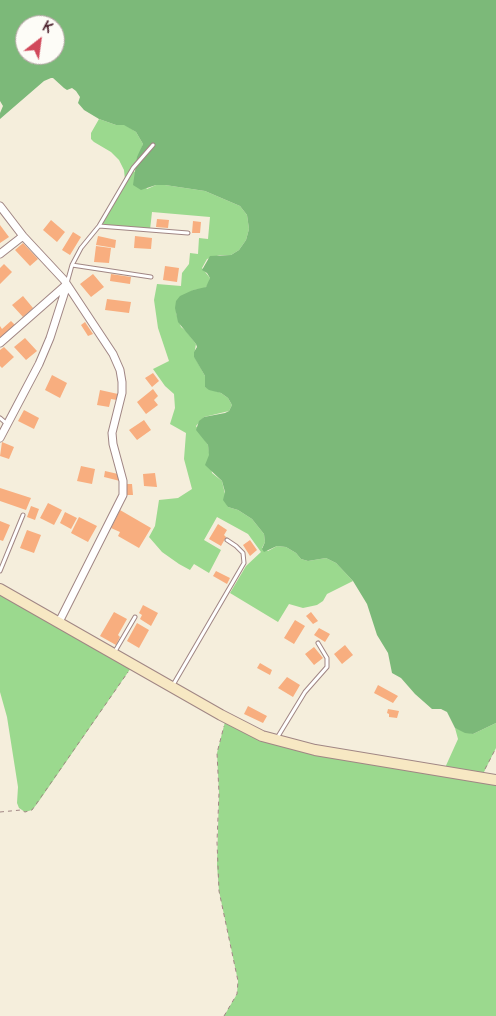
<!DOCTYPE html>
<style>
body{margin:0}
#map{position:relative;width:496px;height:1016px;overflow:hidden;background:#f5eedc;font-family:Pangolin,sans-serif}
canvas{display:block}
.north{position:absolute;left:15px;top:15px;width:50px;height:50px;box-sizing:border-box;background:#fdfcf7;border:1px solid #b5a4a5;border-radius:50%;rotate:30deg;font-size:14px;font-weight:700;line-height:20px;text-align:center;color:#4a1f2b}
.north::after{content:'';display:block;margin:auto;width:18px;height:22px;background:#d1495b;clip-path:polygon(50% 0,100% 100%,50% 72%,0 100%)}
</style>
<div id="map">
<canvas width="496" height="1016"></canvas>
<div class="north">K</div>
</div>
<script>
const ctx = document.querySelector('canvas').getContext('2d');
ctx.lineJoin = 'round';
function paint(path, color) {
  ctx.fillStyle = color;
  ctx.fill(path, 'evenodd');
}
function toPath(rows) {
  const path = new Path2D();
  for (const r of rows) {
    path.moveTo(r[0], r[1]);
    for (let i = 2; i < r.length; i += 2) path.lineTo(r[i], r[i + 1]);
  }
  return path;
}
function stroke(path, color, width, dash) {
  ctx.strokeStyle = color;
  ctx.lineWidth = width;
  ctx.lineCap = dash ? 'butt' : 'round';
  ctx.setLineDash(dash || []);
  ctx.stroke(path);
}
paint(toPath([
 [99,119,116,125,124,124,136,132,143,144,134,171,147,189,156,185,165,185,205,191,240,206,247,215,249,229,246,240,239,250,231,255,220,255,207,259,202,268,210,278,209,283,206,287,203,289,193,290,176,313,181,327,186,331,196,344,194,356,205,376,205,387,221,393,228,398,232,405,229,411,204,417,196,426,208,445,212,473,222,481,228,507,238,510,252,519,264,534,265,542,262,548,268,551,277,546,286,547,296,553,301,559,308,561,326,558,336,563,353,581,327,594,323,601,317,605,303,608,289,604,278,622,230,593,246,566,261,552,248,534,217,517,204,540,221,550,209,573,194,564,190,570,179,564,162,552,149,537,155,526,159,500,178,498,192,489,184,459,186,433,170,424,175,408,174,394,165,386,153,369,169,361,158,328,154,300,157,284,181,286,182,273,189,264,190,253,198,254,199,238,208,239,210,217,152,212,150,230,99,226,125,180,124,170,119,160,111,152,94,142,91,139,91,133],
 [0,589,133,665,37,804,32,810,25,812,19,808,17,803,18,787,7,717,0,692],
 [226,718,262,736,444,770,458,739,455,728,473,734,496,723,496,748,482,776,496,780,496,1016,224,1016,237,994,238,981,219,891,217,865,219,793,217,753]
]), '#9bd98e');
paint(toPath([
 [0,0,496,0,496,723,473,734,465,733,455,728,447,712,441,709,432,709,415,694,401,678,392,673,388,653,377,635,367,604,353,581,336,563,326,558,308,561,301,559,296,553,286,547,277,546,264,552,262,549,265,542,264,534,252,519,238,510,228,507,223,500,225,492,222,481,205,465,209,455,208,445,196,430,199,421,204,417,225,413,229,411,232,405,228,398,221,393,209,390,205,387,205,376,194,357,194,352,197,347,196,344,178,322,175,308,176,301,180,296,193,290,206,287,210,278,207,273,202,270,210,256,231,255,239,250,246,240,249,229,247,215,240,206,205,191,165,185,156,185,141,190,133,185,137,157,143,144,136,132,124,125,116,125,99,119,84,110,78,103,80,97,76,91,72,88,67,90,64,88,53,78,51,78,44,81,0,119,0,113,3,106,0,101],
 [25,25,55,25,55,55,25,55]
]), '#7cb979');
paint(toPath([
 [157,219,169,220,168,228,156,227],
 [51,220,65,232,57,242,43,230],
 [193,221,201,222,200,233,192,233],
 [0,225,9,237,0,243],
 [73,232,81,237,70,255,62,250],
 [98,236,116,240,115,248,96,245],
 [135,236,152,238,151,249,134,248],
 [23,243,38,259,30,266,15,250],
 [96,246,111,248,109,263,94,262],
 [4,264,12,272,0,284,0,268],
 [165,266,179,268,177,282,163,280],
 [93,274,104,287,91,297,80,284],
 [111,274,131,277,130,284,110,281],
 [23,296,33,308,23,317,12,305],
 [107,299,131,302,129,313,105,310],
 [11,321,15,325,0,338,0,326,2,329],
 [85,322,93,334,88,336,81,325],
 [25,338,37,351,26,360,14,347],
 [4,347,14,357,2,368,0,366,0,350],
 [153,373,159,381,152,387,145,378],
 [52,375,67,383,60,398,45,390],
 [153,389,158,396,154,400,158,405,146,414,137,402],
 [100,390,118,394,117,400,111,399,109,407,97,405],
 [24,410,39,418,34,429,18,421],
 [144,420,151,430,137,440,129,430],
 [2,442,14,447,9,459,0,456],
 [81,466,95,469,92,484,77,481],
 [105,471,118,474,120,481,104,477],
 [155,473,157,487,144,486,143,474],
 [126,484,132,484,133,495,127,495],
 [0,488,31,498,26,510,0,501],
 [48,503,62,510,54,525,40,518],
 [31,506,39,509,35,520,27,517],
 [120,510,151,528,139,548,118,536,120,532,111,528],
 [65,512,77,518,71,529,60,523],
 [79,517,97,526,88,542,71,533],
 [0,521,10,525,3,541,0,540],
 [218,524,227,530,224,535,226,537,221,546,209,539],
 [27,530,41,535,34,553,20,548],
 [250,540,257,550,250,556,243,545],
 [216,571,230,578,227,584,213,576],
 [143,605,158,613,151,626,140,619,142,615,139,613],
 [114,612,127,619,118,635,120,637,116,645,100,636],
 [311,612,318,621,313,624,306,616],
 [295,620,305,626,294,644,284,638],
 [137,623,149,630,139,648,127,641],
 [319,628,330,634,325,642,314,635],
 [345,645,353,655,342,664,334,654],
 [314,647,323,658,314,665,305,654],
 [260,663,272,670,270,675,257,668],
 [287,677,300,685,293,697,278,688],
 [378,685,398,696,393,703,374,693],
 [248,706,267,716,263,723,244,714],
 [388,709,399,711,397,718,389,717,389,714,387,713]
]), '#f8ae7f');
const lane = toPath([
 [99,226,188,233],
 [72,265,151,277],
 [67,283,72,265,81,248,99,226,133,168,153,145],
 [0,418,7,424],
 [0,571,23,515],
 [114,653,135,617],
 [173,685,244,563,243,553,236,546,227,540],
 [277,738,305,692,327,667,327,658,318,643]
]);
const street = toPath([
 [0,206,23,236,64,280,113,354,120,370,122,382,122,393,112,433,113,444,123,481,123,495,59,622],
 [0,254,23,236],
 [0,343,66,285],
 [0,438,39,364,50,338,67,285]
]);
const secondary = toPath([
 [0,589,221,715,262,736,315,750,496,780]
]);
stroke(lane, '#a08684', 5);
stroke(street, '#a08684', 9);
stroke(secondary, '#a08684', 12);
stroke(toPath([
 [485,769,496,748],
 [0,812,21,810,25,812,32,810,128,672],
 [224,1016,237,994,238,981,219,891,217,842,219,793,217,753,224,726]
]), '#a08684', 1, [4, 4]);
stroke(lane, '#fff', 3);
stroke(street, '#fff', 7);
stroke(secondary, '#f7e8c3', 10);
</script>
